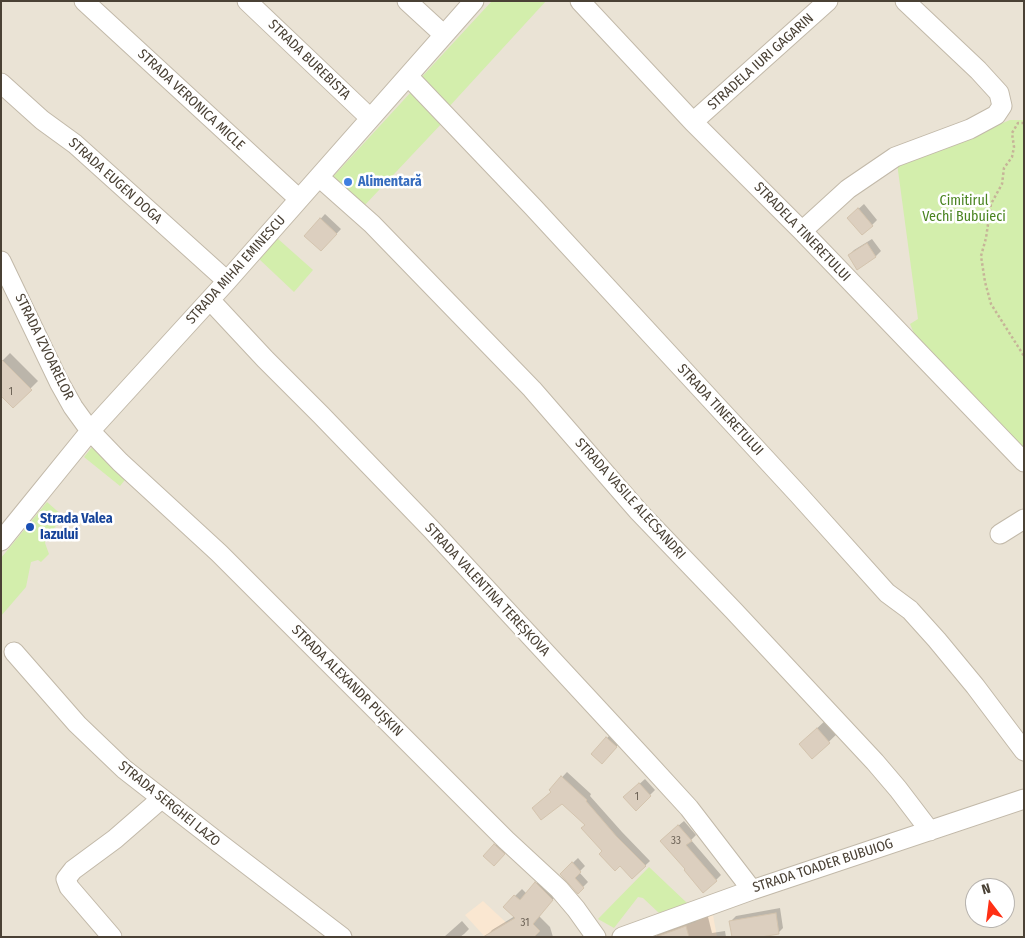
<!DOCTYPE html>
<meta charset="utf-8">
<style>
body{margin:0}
#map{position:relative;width:1025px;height:938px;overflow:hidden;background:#f6f1e8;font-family:"Fira Sans Condensed",sans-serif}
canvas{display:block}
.frame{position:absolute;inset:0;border:2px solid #4a4135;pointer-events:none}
.north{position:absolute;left:965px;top:878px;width:50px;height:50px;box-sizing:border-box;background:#fff;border:1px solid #b7b3ae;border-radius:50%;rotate:345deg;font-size:14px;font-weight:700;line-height:20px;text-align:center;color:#4a4135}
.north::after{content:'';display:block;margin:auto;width:18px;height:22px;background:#ff3015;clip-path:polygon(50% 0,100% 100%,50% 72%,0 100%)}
</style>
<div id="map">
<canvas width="1025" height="938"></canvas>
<div class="frame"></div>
<div class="north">N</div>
</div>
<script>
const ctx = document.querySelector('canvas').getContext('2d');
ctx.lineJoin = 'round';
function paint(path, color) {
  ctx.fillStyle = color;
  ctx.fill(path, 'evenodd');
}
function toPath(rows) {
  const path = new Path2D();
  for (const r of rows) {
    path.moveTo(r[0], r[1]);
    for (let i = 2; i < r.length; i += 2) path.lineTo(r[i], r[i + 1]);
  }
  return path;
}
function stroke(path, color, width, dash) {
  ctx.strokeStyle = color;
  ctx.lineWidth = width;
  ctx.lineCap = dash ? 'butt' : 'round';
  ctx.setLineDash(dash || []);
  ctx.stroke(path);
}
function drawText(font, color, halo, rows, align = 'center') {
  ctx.font = font + ' "Fira Sans Condensed",sans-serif';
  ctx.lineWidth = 5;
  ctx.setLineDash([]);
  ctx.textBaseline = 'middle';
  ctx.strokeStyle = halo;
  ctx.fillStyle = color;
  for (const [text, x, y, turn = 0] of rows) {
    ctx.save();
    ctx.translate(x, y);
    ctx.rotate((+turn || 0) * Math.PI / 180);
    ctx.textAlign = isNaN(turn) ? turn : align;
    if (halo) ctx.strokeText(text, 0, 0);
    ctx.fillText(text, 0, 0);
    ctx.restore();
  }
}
paint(toPath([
 [1,1,1024,1,1024,937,1,937],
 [975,888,1005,888,1005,918,975,918]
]), '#eae3d5');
paint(toPath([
 [483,901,511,927,485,937,465,915],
 [713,915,717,937,646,937,696,922,696,919]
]), '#fae7d1');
paint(toPath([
 [492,1,546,1,447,109,419,80],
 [412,91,444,121,363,207,331,179],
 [1010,120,1024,120,1024,456,922,352,910,324,918,319,897,163,961,141],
 [277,238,313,270,294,292,258,258],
 [92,447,128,476,120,486,84,457],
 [47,502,64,517,47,536,45,543,49,554,41,562,38,560,31,562,26,587,1,616,1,558],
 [649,867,687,903,659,913,643,898,638,897,614,928,598,919]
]), '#d3eeac');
paint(toPath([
 [864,204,877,220,863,234,854,213],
 [325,214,341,229,321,250,306,235],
 [872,239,881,251,876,256,858,268,849,255,854,250],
 [10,353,38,381,13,406,1,362],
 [828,718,840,731,813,757,811,734],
 [612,733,621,741,607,758,607,738],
 [567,772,591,794,590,796,622,832,650,861,633,877,620,864,603,851,587,825,562,802,533,808,552,791,550,790],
 [645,779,655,790,636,809,625,797],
 [684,821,696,835,691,840,721,875,716,880,686,869,666,836],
 [500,840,509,849,494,864,485,856],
 [578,858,585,866,579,872,588,882,578,892,561,874],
 [543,877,559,892,539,916,550,927,553,937,486,937,492,930,515,916,505,907,515,896,522,889,527,894],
 [780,908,783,928,778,933,731,921,736,916],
 [707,913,712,933,725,931,726,937,655,937,665,928],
 [462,921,469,929,464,934,460,937,444,937]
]), '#0003');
const building = toPath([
 [858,208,873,226,862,235,847,218,858,208],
 [320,218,337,234,321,251,304,236,320,218],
 [867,243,876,257,857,270,848,255,867,243],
 [1,359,32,390,13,408,1,396,1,359],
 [817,728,830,743,812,759,799,744,817,728],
 [606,737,617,747,602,764,591,754,606,737],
 [561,776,587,800,586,801,617,837,646,866,632,879,620,866,615,871,599,854,602,851,581,828,585,825,562,804,541,820,532,808,551,792,549,790,561,776],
 [639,783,651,796,636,811,623,797,639,783],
 [678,825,692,841,686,845,717,881,703,893,684,870,685,869,660,841,678,825],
 [494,844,505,854,494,866,483,856,494,844],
 [572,862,581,872,575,878,584,888,578,894,560,874,572,862],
 [535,882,553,900,533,924,540,931,534,937,483,937,515,918,503,907,514,895,520,900,535,882],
 [776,913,779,934,761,937,732,937,729,921,776,913],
 [686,926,689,937,656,937,686,926]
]);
paint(building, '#dccfbf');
stroke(building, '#d4c4ae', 1);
const minor = toPath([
 [84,1,299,199],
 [247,1,370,118],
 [407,1,444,35],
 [580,1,693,122,802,231,1024,462],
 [408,76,533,207,798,494,887,593,910,610,937,640,975,686,1024,751],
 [1,83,42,120,75,144,227,281],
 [693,122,828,1],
 [319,177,372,224,532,389,639,512,734,611,875,762,898,789,930,831],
 [802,231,848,189,895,157,970,129,996,115,1002,106,999,93,978,70,905,1],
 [1,261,59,382,73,407,86,425,96,437,120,462,219,553,506,840,559,889,576,909,596,937],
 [210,300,265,359,321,415,432,530,646,761,689,808,752,890],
 [1000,534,1024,519],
 [1,541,91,430,227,281,474,1],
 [14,652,77,724,124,769,219,843,342,937],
 [112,937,69,887,66,879,73,870,115,839,161,799],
 [622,937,752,890,1024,799]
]);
stroke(minor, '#c2b9a9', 21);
stroke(toPath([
 [1024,123,1018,123,1012,133,1014,147,1012,157,1004,168,1002,184,991,204,986,238,981,256,985,282,991,304,1024,356]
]), '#c6b498', 2.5, [2.5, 2.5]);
stroke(minor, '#fff', 19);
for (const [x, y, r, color] of [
 [348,182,5,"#3f7fe0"],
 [30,527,5,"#1a4fb4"]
]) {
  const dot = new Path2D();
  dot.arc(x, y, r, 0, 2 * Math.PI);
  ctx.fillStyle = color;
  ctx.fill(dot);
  stroke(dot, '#fff', 2);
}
drawText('11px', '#6e6458', null, [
 ["1",11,392],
 ["1",637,797],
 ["33",676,841],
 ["31",525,923]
]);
drawText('14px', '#4a4135', '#fff', [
 ["STRADA BUREBISTA",309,60,44],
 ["STRADELA IURI GAGARIN",761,62,-42],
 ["STRADA VERONICA MICLE",191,100,43],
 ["STRADA EUGEN DOGA",115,181,42],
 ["STRADELA TINERETULUI",802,232,46],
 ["STRADA MIHAI EMINESCU",236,270,-48],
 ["STRADA IZVOARELOR",44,347,64],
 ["STRADA TINERETULUI",720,410,47],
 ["STRADA VASILE ALECSANDRI",630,499,48],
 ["STRADA VALENTINA TEREȘKOVA",487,590,47],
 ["STRADA ALEXANDR PUȘKIN",347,681,45],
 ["STRADA SERGHEI LAZO",169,804,39],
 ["STRADA TOADER BUBUIOG",823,866,-18]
]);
drawText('bold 14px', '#366cbe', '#fff', [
 ["Alimentară",358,182]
], 'left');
drawText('14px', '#4a8421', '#fff', [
 ["Cimitirul",964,201],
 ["Vechi Bubuieci",964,217]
]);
drawText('bold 14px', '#164399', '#fff', [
 ["Strada Valea",40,519],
 ["Iazului",40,535]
], 'left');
</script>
